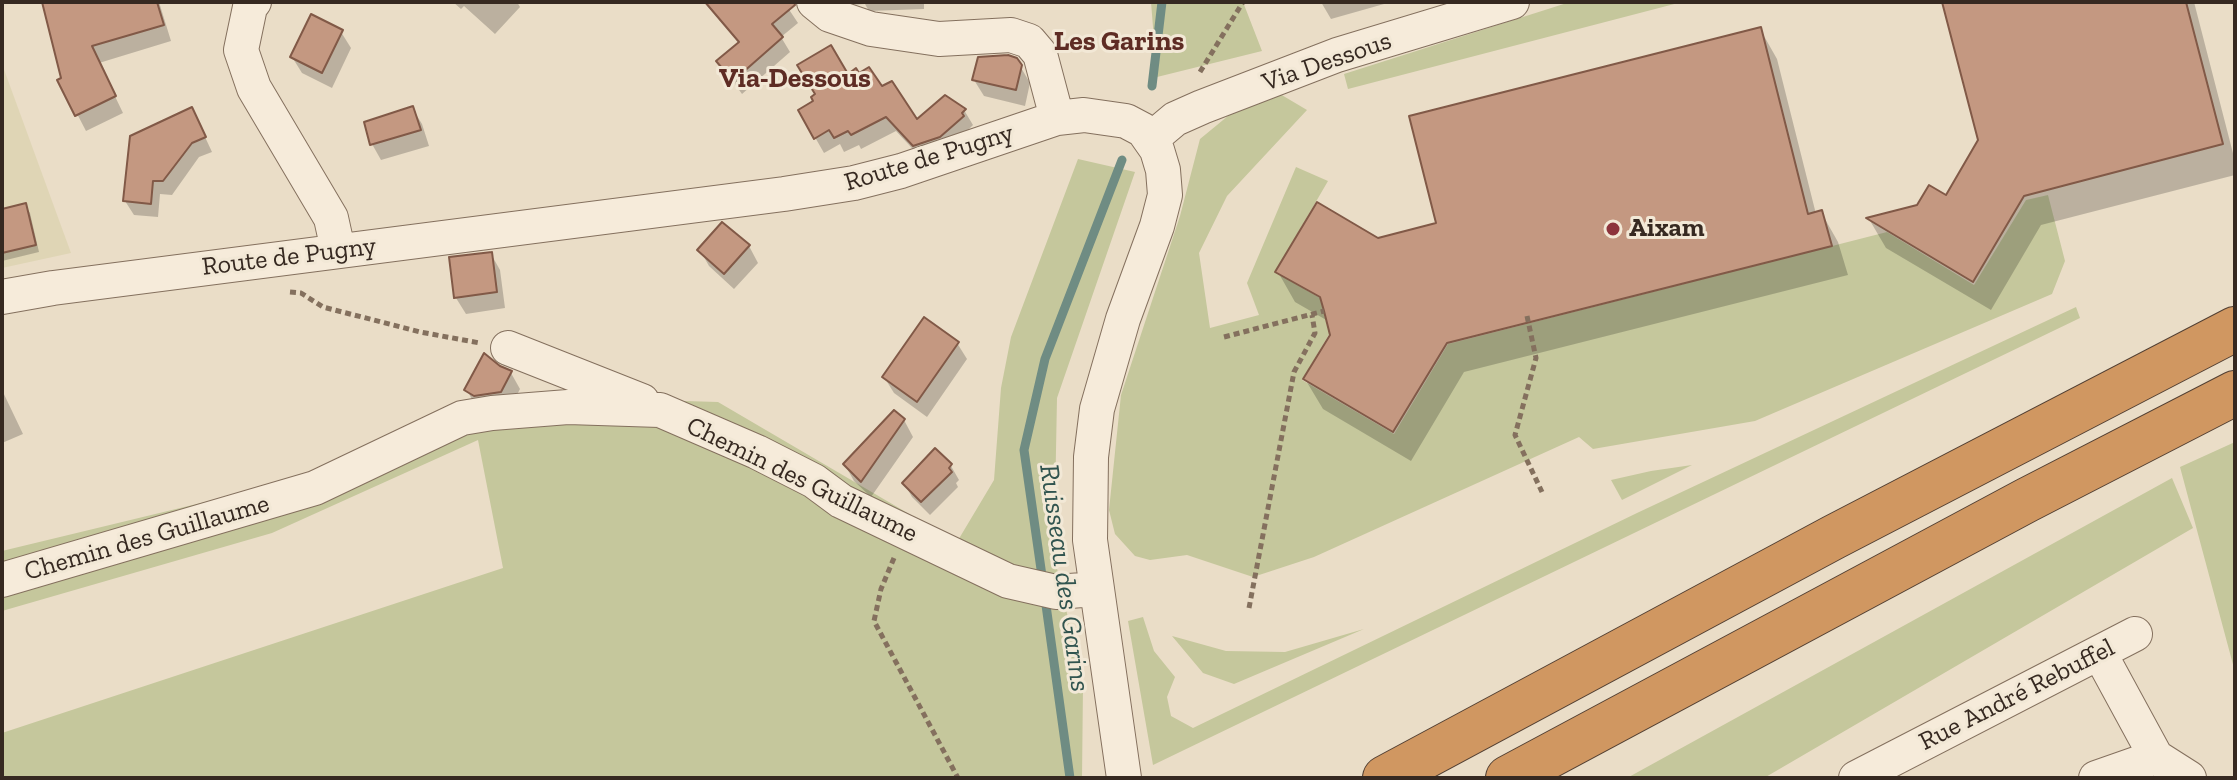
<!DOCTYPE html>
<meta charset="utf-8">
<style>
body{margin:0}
#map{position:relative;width:2237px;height:780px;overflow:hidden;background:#eaddc7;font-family:"Zilla Slab",serif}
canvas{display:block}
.frame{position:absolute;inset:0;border:4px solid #362921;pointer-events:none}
</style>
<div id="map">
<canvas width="2237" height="780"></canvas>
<div class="frame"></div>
</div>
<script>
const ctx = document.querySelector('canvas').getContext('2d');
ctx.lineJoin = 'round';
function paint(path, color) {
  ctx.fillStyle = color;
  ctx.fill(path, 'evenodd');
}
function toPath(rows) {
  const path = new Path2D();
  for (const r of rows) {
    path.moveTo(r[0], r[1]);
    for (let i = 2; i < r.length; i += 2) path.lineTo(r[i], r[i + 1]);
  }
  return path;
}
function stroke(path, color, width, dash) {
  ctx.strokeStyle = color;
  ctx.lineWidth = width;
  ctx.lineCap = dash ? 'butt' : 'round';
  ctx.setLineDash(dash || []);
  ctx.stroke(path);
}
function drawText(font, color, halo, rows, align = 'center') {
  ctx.font = font + ' "Zilla Slab",serif';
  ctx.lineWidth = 6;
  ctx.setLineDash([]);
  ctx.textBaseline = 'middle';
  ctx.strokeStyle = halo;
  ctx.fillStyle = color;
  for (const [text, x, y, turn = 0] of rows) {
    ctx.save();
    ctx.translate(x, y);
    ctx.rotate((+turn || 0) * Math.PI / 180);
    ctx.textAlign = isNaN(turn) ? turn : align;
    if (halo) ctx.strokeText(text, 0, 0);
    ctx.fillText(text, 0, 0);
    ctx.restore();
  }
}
paint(toPath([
 [2,64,71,253,2,268]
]), '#dfd5b5');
paint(toPath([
 [1151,2,1243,2,1262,51,1157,77],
 [1570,2,1682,2,1348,89,1344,74],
 [1280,94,1307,110,1227,196,1199,253,1210,328,1259,315,1247,283,1296,167,1328,181,1275,272,1320,298,1328,329,1331,331,1302,380,1394,434,1448,344,1887,232,1974,285,2026,200,2048,195,2065,261,2052,294,1755,421,1593,449,1579,437,1314,557,1253,577,1187,555,1150,560,1135,556,1115,534,1109,510,1121,395,1180,216,1200,139,1234,111],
 [1078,159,1135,172,1057,398,1054,555,1083,685,1082,778,2,778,2,733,503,568,478,440,272,533,2,611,2,551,292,481,535,393,617,399,718,402,957,542,994,480,1001,388,1011,337],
 [2076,307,2080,318,1153,765,1128,621,1143,617,1154,651,1175,677,1167,697,1171,716,1193,728,1637,513],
 [2235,442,2235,672,2180,467],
 [1692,465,1622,500,1611,480,1651,471],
 [2172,478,2193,528,1764,778,1627,778],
 [1364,629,1234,684,1203,673,1172,636,1226,651,1285,652]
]), '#c5c79c');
paint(toPath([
 [44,2,159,2,171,41,99,63,123,113,86,131,60,81,64,79],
 [453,2,517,2,520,7,495,34,464,6,461,9],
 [704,2,784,2,798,23,781,37,790,52,742,94,719,62,740,44],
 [849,2,924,2,924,9,869,11,865,4,850,5],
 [1321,2,1384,2,1384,4,1331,19],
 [1944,2,2194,2,2235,161,2235,175,2041,225,1991,310,1886,248,1869,219,1946,198,1980,141],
 [1760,29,1777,59,1816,214,1821,212,1838,242,1848,275,1464,372,1411,461,1323,409,1305,379,1332,336,1328,321,1295,302,1278,272,1439,225],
 [341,32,351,48,332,88,302,73,292,57],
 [1020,66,1030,83,1025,106,984,96,974,80],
 [849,81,881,89,917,122,964,110,973,125,969,129,971,132,923,160,896,131,861,149,859,145,844,152,840,144,824,153,800,111],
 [412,108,422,124,429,146,381,160,372,144],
 [199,124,212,152,199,157,172,195,160,194,158,217,134,215,125,201],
 [25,206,30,213,39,252,2,261,2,211],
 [749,246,758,263,734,289,709,266,700,250],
 [491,254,500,270,505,308,466,314,456,298],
 [957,343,967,359,927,417,894,393,884,377],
 [499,368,511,373,520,389,510,408,476,407,467,390],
 [2,390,23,434,2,443],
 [904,420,913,437,871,497,854,481,845,465],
 [935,451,951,466,959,480,956,483,958,487,930,515,912,497,904,483]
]), '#0003');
stroke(toPath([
 [1152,86,1162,2],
 [1043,583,1024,450,1045,359,1122,160],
 [1045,598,1070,778]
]), '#6f8c83', 9);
const building = toPath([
 [42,2,157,2,164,25,92,46,116,96,75,116,57,80,61,78,42,2],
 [705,2,794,2,795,5,772,24,783,37,733,81,716,61,739,42,705,2],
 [1942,2,2186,2,2223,144,2024,196,1973,282,1866,218,1917,205,1929,185,1946,195,1978,140,1942,2],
 [311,14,343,30,322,73,290,57,311,14],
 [1761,27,1808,214,1822,210,1832,246,1447,343,1393,432,1303,379,1330,335,1324,311,1320,297,1275,272,1317,202,1378,238,1436,223,1409,116,1761,27],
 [831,45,848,74,856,68,859,73,869,67,882,86,892,81,917,119,945,95,966,109,962,113,964,116,940,137,913,146,886,117,851,135,848,131,834,138,829,130,814,139,798,110,813,101,811,97,815,94,797,65,831,45],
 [1008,55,1017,58,1022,65,1016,90,972,80,978,57,1008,55],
 [413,106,421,130,370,145,364,122,413,106],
 [192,107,206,137,192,143,163,181,153,181,151,204,123,201,130,136,192,107],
 [26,203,36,245,2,253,2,209,26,203],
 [722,222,750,245,724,274,697,250,722,222],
 [492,252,497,292,454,298,449,257,492,252],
 [924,317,959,342,917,402,882,377,924,317],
 [484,353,500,366,512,371,501,392,474,396,464,390,484,353],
 [894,410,905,419,861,482,843,464,894,410],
 [935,448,952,464,949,468,952,472,921,502,902,483,935,448]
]);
paint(building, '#c49881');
stroke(building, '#815947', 2);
const minor = toPath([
 [254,2,250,7,241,50,254,88,331,218,338,250],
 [814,2,830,15,871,29,939,39,1011,35,1029,41,1040,54,1057,118],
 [1150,140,1175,119,1202,107,1337,55,1512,2],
 [2,297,53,288,784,194,854,183,901,171,1057,118,1084,115,1126,121,1143,130,1157,150,1163,170,1165,195,1157,226,1123,319,1097,409,1091,457,1090,540,1124,778],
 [508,348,642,401],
 [2,580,315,488,462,418,492,413,568,407,660,410,757,452,814,481,841,501,1008,581,1056,592,1096,589],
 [2100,654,2156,757,2189,778],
 [1856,778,2135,634],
 [2096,778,2156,757]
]);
const highway = toPath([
 [1385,778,1834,537,2235,329],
 [1508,778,2027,500,2235,393]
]);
stroke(minor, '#84705e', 36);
stroke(highway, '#523f32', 46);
stroke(toPath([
 [1200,72,1243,2],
 [290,292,301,293,323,307,420,332,480,343],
 [1527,316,1536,358,1515,435,1542,492],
 [1224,337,1324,311],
 [894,558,881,589,874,621,958,778],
 [1249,608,1294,372,1315,333,1312,315]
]), '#84705e', 5, [6, 4]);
stroke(minor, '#f6ebda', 34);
stroke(highway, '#d09761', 44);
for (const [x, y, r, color] of [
 [1613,229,8,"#8d343c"]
]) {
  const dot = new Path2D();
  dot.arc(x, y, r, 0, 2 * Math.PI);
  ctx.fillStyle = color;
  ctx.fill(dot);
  stroke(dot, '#f2e8d6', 3);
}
drawText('26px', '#362921', '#f2e8d6', [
 ["Via Dessous",1327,62,-19],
 ["Route de Pugny",929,158,-17],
 ["Route de Pugny",289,257,-7],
 ["Chemin des Guillaume",802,480,26],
 ["Chemin des Guillaume",147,538,-16],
 ["Rue André Rebuffel",2017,695,-27]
]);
drawText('bold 26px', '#362921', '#f2e8d6', [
 ["Aixam",1629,229]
], 'left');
drawText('bold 28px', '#5e2c24', '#f2e8d6', [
 ["Les Garins",1119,42],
 ["Via-Dessous",795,79]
]);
drawText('italic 28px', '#31544f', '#f2e8d6', [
 ["Ruisseau des Garins",1064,578,82]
]);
</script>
